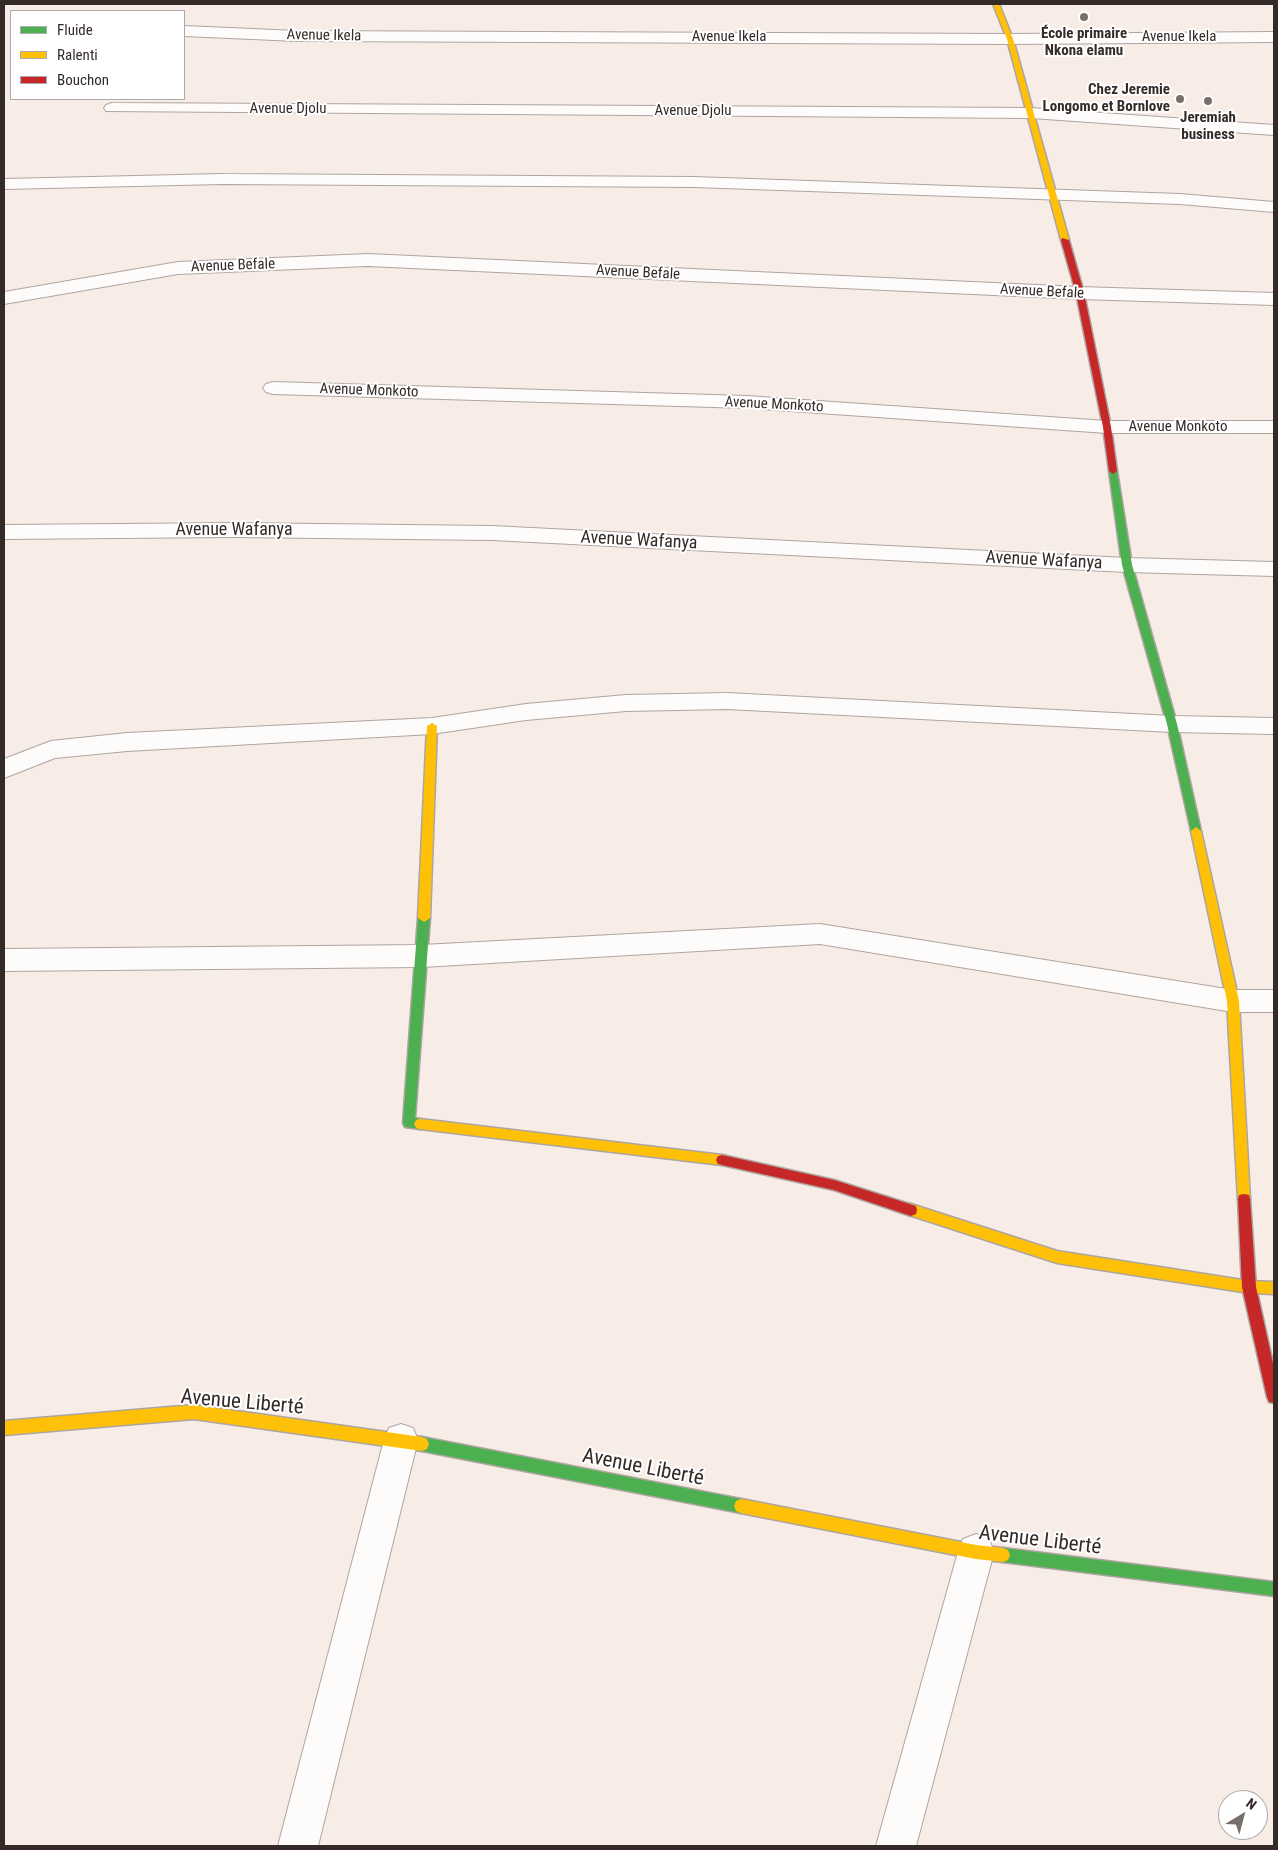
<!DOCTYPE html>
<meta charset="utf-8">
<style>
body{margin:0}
#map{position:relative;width:1278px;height:1850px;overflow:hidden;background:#f8ece6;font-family:"Roboto Condensed",sans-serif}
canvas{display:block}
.frame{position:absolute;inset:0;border:5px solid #342b28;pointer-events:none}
.legend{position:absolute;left:10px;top:10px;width:175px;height:90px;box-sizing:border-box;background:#fff;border:1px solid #aeaaa9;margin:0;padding:6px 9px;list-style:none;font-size:15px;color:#342b28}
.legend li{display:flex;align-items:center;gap:10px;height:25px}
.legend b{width:25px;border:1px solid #aeaaa9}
.north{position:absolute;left:1218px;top:1790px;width:50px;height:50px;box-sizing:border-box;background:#fff;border:1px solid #aeaaa9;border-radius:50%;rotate:37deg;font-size:14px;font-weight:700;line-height:20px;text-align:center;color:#342b28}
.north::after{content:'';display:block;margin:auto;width:18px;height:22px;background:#796f6a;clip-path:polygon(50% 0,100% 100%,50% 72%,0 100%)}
</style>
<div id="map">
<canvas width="1278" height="1850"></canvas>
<div class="frame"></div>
<ul class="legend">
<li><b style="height:6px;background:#4caf50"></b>Fluide</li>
<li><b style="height:6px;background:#ffc107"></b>Ralenti</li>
<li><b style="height:6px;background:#c62828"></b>Bouchon</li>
</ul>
<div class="north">N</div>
</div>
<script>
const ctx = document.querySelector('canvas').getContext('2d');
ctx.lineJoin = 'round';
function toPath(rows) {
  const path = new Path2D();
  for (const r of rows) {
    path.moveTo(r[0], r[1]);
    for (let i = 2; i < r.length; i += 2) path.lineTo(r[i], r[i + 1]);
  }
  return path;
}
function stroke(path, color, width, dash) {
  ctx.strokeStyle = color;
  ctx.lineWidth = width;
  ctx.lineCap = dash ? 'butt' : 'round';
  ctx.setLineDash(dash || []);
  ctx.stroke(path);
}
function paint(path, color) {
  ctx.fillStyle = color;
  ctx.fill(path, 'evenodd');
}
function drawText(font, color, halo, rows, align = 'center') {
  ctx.font = font + ' "Roboto Condensed",sans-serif';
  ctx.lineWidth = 4;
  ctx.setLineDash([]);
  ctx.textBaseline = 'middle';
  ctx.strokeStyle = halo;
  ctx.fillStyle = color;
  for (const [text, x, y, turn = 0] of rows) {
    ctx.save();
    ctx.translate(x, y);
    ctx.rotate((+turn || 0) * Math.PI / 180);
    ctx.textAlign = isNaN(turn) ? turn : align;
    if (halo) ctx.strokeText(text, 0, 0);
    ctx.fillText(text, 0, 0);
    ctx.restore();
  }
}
const street = toPath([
 [184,26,297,31,1010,34,1274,32,1274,42,1010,44,297,41,184,36,184,26],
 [112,103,1031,108,1274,125,1274,135,1031,118,106,111,104,108,106,105,112,103],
 [223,174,694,177,1180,194,1274,202,1274,212,1180,204,694,187,223,184,4,189,4,179,223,174],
 [368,254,1080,287,1274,293,1274,305,1080,299,368,266,178,274,4,304,4,292,178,262,368,254],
 [273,382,747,396,1107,421,1274,421,1274,433,1107,433,747,408,273,394,266,392,263,388,266,384,273,382],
 [234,523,492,526,1127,558,1274,562,1274,576,1127,572,492,540,234,537,4,539,4,525,234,523],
 [727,693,1172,716,1274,718,1274,734,1172,732,727,709,626,711,526,720,432,734,127,751,55,758,4,778,4,759,51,741,127,733,432,718,526,704,626,695,727,693],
 [820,924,1233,990,1274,990,1274,1012,1233,1012,820,944,422,967,4,971,4,949,422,945,820,924],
 [401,1424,413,1428,418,1440,318,1846,278,1846,384,1440,389,1428,401,1424],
 [976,1534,989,1539,994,1552,916,1846,876,1846,958,1552,963,1539,976,1534]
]);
const fast = toPath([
 [1113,468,1117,471,1132,565,1177,724,1201,831,1196,835,1191,831,1167,724,1122,565,1109,471,1113,468],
 [424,914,430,918,415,1118,424,1120,426,1124,424,1128,420,1129,405,1127,403,1123,418,918,424,914],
 [422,1437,741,1499,746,1501,748,1506,746,1511,741,1513,422,1451,417,1449,415,1444,417,1439,422,1437],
 [1003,1548,1274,1582,1274,1596,1003,1562,998,1560,996,1555,998,1550,1003,1548]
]);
const slow = toPath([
 [993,4,999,4,1013,39,1069,240,1068,242,1061,240,1007,39,993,4],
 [432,723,437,726,430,918,424,922,418,918,427,726,432,723],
 [1196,827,1201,831,1239,1001,1250,1199,1249,1203,1244,1204,1239,1203,1238,1199,1227,1001,1191,831,1196,827],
 [420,1119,722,1155,726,1156,728,1160,726,1164,722,1165,420,1129,416,1128,414,1124,416,1120,420,1119],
 [911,1204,1057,1251,1249,1281,1274,1282,1274,1294,1249,1293,1057,1263,906,1214,905,1210,906,1206,911,1204],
 [194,1405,422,1437,427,1439,429,1444,427,1449,422,1451,194,1419,4,1435,4,1421,194,1405],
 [741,1499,976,1545,1003,1548,1008,1550,1010,1555,1008,1560,1003,1562,976,1559,741,1513,736,1511,734,1506,736,1501,741,1499]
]);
const jam = toPath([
 [1062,238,1069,240,1084,293,1111,427,1117,471,1113,474,1109,471,1103,427,1076,293,1061,240,1062,238],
 [722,1155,834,1180,916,1206,917,1210,916,1214,911,1216,834,1190,722,1165,718,1164,716,1160,718,1156,722,1155],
 [1244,1194,1249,1195,1250,1199,1256,1287,1274,1368,1274,1403,1269,1402,1267,1397,1242,1287,1238,1199,1239,1195,1244,1194]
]);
stroke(street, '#aea5a1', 2);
stroke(fast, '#aea5a1', 3);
stroke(slow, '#aea5a1', 3);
stroke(jam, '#aea5a1', 3);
paint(street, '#fefcfb');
paint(fast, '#4caf50');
paint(slow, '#ffc107');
paint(jam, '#c62828');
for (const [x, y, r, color] of [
 [1084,17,5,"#796f6a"],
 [1180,99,5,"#796f6a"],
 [1208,101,5,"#796f6a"]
]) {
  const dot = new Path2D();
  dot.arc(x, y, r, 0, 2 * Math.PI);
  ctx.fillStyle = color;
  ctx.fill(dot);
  stroke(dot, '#fff', 2);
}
drawText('bold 15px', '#342b28', '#fff', [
 ["École primaire",1084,34],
 ["Nkona elamu",1084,51],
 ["Chez Jeremie",1170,90,"right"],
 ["Longomo et Bornlove",1170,107,"right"],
 ["Jeremiah",1208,118],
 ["business",1208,135]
]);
drawText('15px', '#342b28', '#fff', [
 ["Avenue Ikela",324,36,1],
 ["Avenue Ikela",729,37],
 ["Avenue Ikela",1179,37],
 ["Avenue Djolu",288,109],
 ["Avenue Djolu",693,111],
 ["Avenue Befale",233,266,-2],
 ["Avenue Befale",638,273,3],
 ["Avenue Befale",1042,292,3],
 ["Avenue Monkoto",369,391,2],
 ["Avenue Monkoto",774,405,3],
 ["Avenue Monkoto",1178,427]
]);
drawText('18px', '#342b28', '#fff', [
 ["Avenue Wafanya",234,530],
 ["Avenue Wafanya",639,541,3],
 ["Avenue Wafanya",1044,561,3]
]);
drawText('21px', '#342b28', '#fff', [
 ["Avenue Liberté",242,1403,5],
 ["Avenue Liberté",643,1468,11],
 ["Avenue Liberté",1040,1541,7]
]);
</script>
